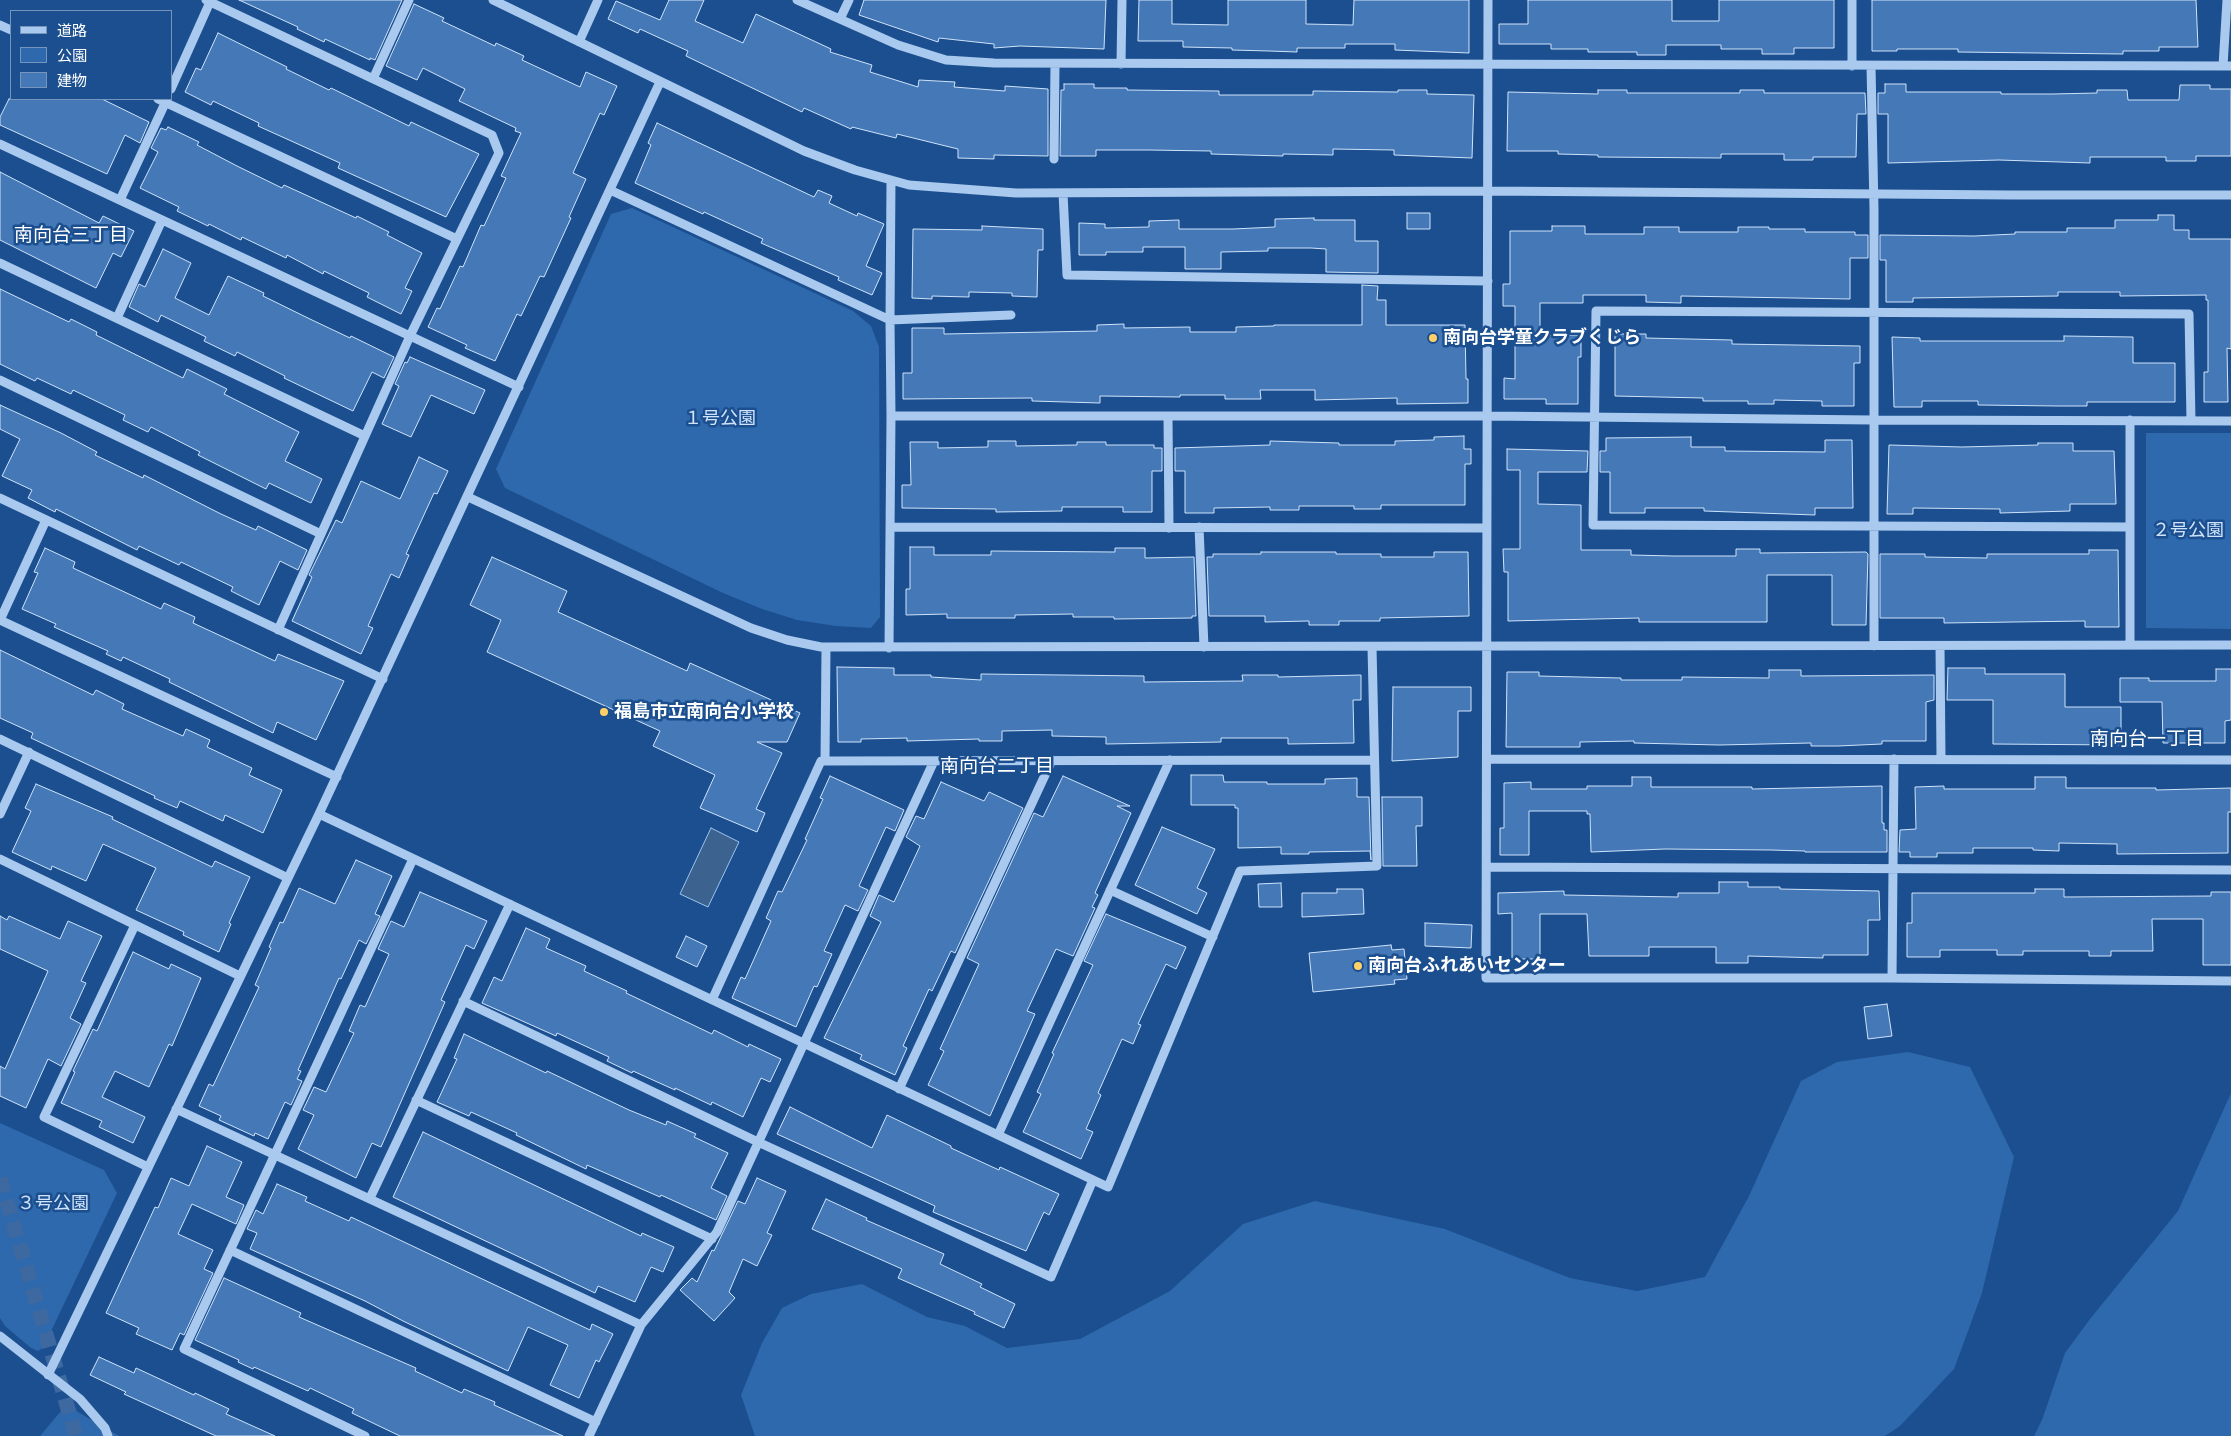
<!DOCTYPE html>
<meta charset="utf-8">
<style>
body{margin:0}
#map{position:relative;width:2231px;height:1436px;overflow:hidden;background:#1b4f8f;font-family:"Noto Sans","Noto Sans JP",sans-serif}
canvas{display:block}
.legend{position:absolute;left:10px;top:10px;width:162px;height:90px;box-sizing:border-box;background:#1b4f8f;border:1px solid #7695bc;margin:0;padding:6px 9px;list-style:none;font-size:15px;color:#fff}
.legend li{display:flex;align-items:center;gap:10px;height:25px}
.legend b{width:25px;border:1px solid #7695bc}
</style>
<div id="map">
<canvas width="2231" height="1436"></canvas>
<ul class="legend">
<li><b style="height:6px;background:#a9c9ee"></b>道路</li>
<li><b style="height:14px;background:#2e69ad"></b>公園</li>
<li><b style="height:14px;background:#4478b7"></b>建物</li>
</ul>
</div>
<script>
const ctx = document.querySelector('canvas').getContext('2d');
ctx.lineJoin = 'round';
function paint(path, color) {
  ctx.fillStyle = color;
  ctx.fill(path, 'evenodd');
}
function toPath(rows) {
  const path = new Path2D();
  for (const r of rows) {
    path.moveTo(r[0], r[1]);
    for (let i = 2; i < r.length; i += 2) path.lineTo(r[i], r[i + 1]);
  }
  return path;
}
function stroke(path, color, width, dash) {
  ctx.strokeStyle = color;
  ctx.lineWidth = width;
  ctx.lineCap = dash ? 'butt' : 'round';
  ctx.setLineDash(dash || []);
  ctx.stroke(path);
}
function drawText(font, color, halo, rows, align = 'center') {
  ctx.font = font + ' "Noto Sans","Noto Sans JP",sans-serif';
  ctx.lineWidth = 5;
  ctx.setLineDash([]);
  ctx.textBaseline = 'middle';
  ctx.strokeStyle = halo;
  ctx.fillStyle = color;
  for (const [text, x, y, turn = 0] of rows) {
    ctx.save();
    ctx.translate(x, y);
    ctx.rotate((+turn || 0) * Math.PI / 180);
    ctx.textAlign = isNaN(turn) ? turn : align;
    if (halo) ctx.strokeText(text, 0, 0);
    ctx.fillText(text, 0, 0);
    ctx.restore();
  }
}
paint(toPath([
 [632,208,853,311,871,326,879,347,880,617,871,628,836,626,797,620,762,609,723,593,505,488,496,469,611,214],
 [2146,433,2231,433,2231,629,2146,628],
 [1908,1052,1970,1067,2014,1157,1982,1293,1954,1369,1900,1426,1885,1436,755,1436,741,1395,762,1343,782,1308,811,1294,862,1284,927,1317,965,1326,1007,1348,1080,1339,1170,1291,1243,1224,1315,1201,1445,1229,1570,1278,1637,1291,1705,1277,1749,1196,1801,1081,1837,1062],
 [2231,1093,2231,1436,2034,1436,2042,1420,2065,1353,2090,1319,2178,1211],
 [0,1123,104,1170,117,1193,43,1348,38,1351,31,1348,5,1326,0,1318],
 [66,1405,119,1436,40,1436]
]), '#2e69ad');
const water = toPath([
 [711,828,739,842,708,907,680,894,711,828]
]);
paint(water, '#3c6290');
stroke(water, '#9cc4f0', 1);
const building = toPath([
 [239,0,402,0,375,60,370,58,370,60,325,39,324,42,297,29,298,27,239,0],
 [669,0,704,0,695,21,743,43,756,14,831,49,830,52,872,65,870,72,918,87,919,80,955,82,954,87,1005,91,1005,86,1048,89,1048,156,994,155,994,159,958,158,958,149,897,134,896,138,852,127,851,129,804,108,802,112,686,56,688,51,640,29,638,33,608,19,616,1,660,20,669,0],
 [864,0,1106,0,1104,49,1020,46,994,48,994,44,939,38,938,42,859,15,864,0],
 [1139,0,1172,0,1172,24,1228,25,1228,0,1306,0,1306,24,1353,25,1354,0,1469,0,1469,53,1395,50,1395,44,1345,44,1345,48,1297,48,1297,52,1269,51,1232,50,1232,48,1183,47,1183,41,1138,41,1139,0],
 [1528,0,1672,0,1672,21,1719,21,1719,0,1834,0,1834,48,1794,48,1794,54,1762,54,1762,49,1721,49,1721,45,1666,45,1666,55,1637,55,1637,52,1588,52,1588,49,1551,49,1551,44,1499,44,1499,24,1528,24,1528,0],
 [1872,0,2196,0,2198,47,2159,47,2159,51,2123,51,2123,54,1958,52,1958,49,1897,49,1897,51,1872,51,1872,0],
 [414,4,444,18,442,21,495,46,496,43,524,56,522,60,580,87,586,72,617,86,604,115,600,113,573,173,586,179,569,217,571,218,544,277,540,276,521,316,517,314,495,361,465,348,467,345,428,327,437,308,440,309,460,266,463,267,481,225,484,226,506,178,501,176,521,133,515,131,516,128,459,101,465,89,423,68,417,80,386,66,414,4],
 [218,33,287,67,286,69,329,90,331,88,409,126,411,122,479,154,446,217,338,168,340,163,258,126,259,123,213,101,211,105,185,92,196,68,201,70,218,33],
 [1064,84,1094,84,1094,88,1127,88,1127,90,1219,91,1219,95,1313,95,1313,91,1398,92,1398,90,1427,90,1427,94,1474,95,1472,158,1394,155,1394,150,1333,149,1333,155,1283,154,1283,156,1211,154,1211,151,1149,150,1096,150,1096,156,1060,156,1061,90,1064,90,1064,84],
 [1885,84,1906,84,1906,92,2001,92,2001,94,2052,94,2097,93,2097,90,2127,90,2128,100,2179,100,2180,85,2210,85,2210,89,2231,89,2231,156,2196,156,2196,161,2166,161,2166,157,2090,157,2090,163,1999,160,1888,163,1888,114,1878,114,1878,93,1885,93,1885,84],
 [1598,90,1627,90,1627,93,1740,93,1740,90,1764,90,1764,93,1865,93,1866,114,1857,114,1856,157,1813,157,1813,160,1784,160,1784,154,1721,154,1721,158,1598,157,1598,155,1558,154,1558,151,1507,151,1508,92,1598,94,1598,90],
 [9,99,102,99,149,122,140,143,125,135,107,174,0,125,0,117,9,99],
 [657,123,814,197,818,190,832,196,829,203,857,216,858,213,884,224,866,266,882,273,872,295,838,280,839,277,761,243,763,239,704,212,703,214,635,183,651,145,648,143,657,123],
 [168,127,199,142,197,145,237,166,282,188,284,185,356,218,357,216,389,232,387,235,422,253,405,288,412,291,401,314,367,297,369,293,324,271,323,274,287,255,286,258,242,237,241,240,209,224,208,226,177,211,179,207,140,188,158,152,151,148,161,128,166,130,168,127],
 [0,172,99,223,103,216,134,231,121,257,113,253,96,288,0,240,0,172],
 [1407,213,1430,213,1430,229,1407,229,1407,213],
 [2158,215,2174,215,2174,230,2189,230,2189,239,2231,239,2231,349,2227,348,2228,402,2204,402,2204,372,2208,372,2208,300,2206,300,2206,295,2120,296,2120,292,2058,292,2058,296,1913,298,1913,302,1886,302,1886,260,1880,260,1880,235,1974,236,2015,234,2015,232,2067,232,2067,228,2115,228,2115,220,2158,220,2158,215],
 [1314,218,1314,220,1355,220,1355,241,1378,241,1378,273,1326,272,1326,249,1311,248,1268,248,1268,251,1221,252,1221,269,1185,269,1185,247,1143,247,1143,252,1106,252,1106,255,1079,255,1079,223,1105,224,1105,228,1149,227,1149,221,1179,220,1179,229,1233,229,1275,227,1275,219,1314,218],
 [982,226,1043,229,1043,250,1038,250,1037,297,1012,296,1012,293,969,292,969,297,932,296,932,299,912,298,913,229,982,230,982,226],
 [1552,226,1585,226,1585,234,1644,234,1644,227,1679,227,1679,232,1738,232,1738,227,1769,227,1769,229,1805,229,1805,232,1855,232,1855,235,1868,235,1868,258,1850,258,1850,299,1681,296,1681,303,1646,302,1646,295,1583,295,1583,303,1540,303,1540,335,1581,335,1581,357,1578,357,1578,404,1546,404,1546,399,1504,399,1504,378,1515,379,1515,306,1503,306,1503,284,1510,284,1510,231,1552,231,1552,226],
 [163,249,191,263,175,298,209,315,228,276,264,293,263,296,312,320,350,338,351,336,394,357,384,378,372,372,353,411,284,378,285,376,237,352,235,356,204,341,206,337,161,315,158,322,129,307,139,284,145,287,163,249],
 [1362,285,1378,286,1377,300,1386,300,1386,325,1465,325,1466,379,1468,379,1468,403,1397,404,1397,398,1315,400,1315,390,1260,390,1261,399,1225,399,1225,395,1180,395,1180,397,1100,396,1100,403,1032,401,1032,398,903,399,903,373,912,373,912,328,944,328,944,334,1097,331,1097,325,1124,324,1124,328,1190,327,1190,332,1236,332,1236,327,1274,326,1274,325,1362,325,1362,285],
 [0,289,69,322,71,319,97,332,96,335,183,378,187,369,227,389,224,394,299,432,285,461,322,479,311,503,269,483,266,489,198,455,200,452,151,427,148,432,123,420,125,415,73,390,71,394,37,378,35,381,0,364,0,289],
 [1615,334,1646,334,1646,338,1732,340,1732,344,1860,346,1860,363,1854,363,1854,406,1822,406,1822,401,1774,400,1774,404,1748,404,1748,401,1703,401,1703,398,1615,396,1615,334],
 [2064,336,2133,337,2133,363,2175,363,2175,402,2087,402,2087,406,2058,406,1978,405,1978,401,1922,401,1922,407,1894,407,1892,337,1920,338,1920,341,2064,341,2064,336],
 [410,357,485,390,474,414,431,395,411,437,382,424,399,386,395,384,405,362,407,363,410,357],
 [0,405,61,433,97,452,95,455,143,478,144,475,221,514,256,530,258,526,307,550,298,570,280,561,259,605,231,591,233,587,181,562,179,565,139,546,137,550,56,509,55,512,28,498,32,490,2,476,20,439,0,429,0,405],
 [1464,436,1464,449,1471,449,1471,464,1465,464,1465,505,1381,505,1381,509,1354,509,1354,506,1299,506,1299,510,1270,510,1270,507,1214,508,1214,513,1185,513,1185,471,1175,471,1175,448,1270,445,1270,441,1339,443,1339,445,1395,445,1395,441,1434,440,1434,437,1464,436],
 [1691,437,1691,447,1725,447,1725,451,1825,452,1825,440,1852,440,1853,508,1815,508,1815,515,1704,511,1704,508,1645,508,1645,513,1610,513,1610,472,1600,472,1600,451,1606,451,1606,438,1691,437],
 [988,441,1016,441,1016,446,1077,445,1077,442,1106,442,1106,445,1154,445,1154,448,1162,448,1162,471,1152,471,1152,512,1123,512,1123,507,1062,507,1062,511,996,512,996,509,902,508,902,485,911,485,910,442,938,442,938,448,988,447,988,441],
 [2038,443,2073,443,2073,451,2114,451,2116,504,2070,504,2070,511,2000,513,2000,509,1913,508,1913,514,1887,514,1889,445,1962,447,2038,445,2038,443],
 [1507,449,1588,451,1587,472,1538,472,1538,504,1581,505,1581,550,1631,550,1631,555,1674,556,1736,556,1736,549,1760,549,1760,553,1866,552,1868,554,1866,625,1832,625,1832,575,1767,575,1767,622,1639,622,1639,618,1508,621,1508,572,1504,572,1503,549,1520,549,1520,470,1507,470,1507,449],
 [419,457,448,471,437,494,434,493,406,554,409,555,399,578,391,574,368,626,373,628,361,654,292,621,312,577,309,575,336,520,342,523,361,481,400,499,419,457],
 [910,547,934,547,934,555,991,555,991,551,1115,552,1115,548,1145,548,1145,558,1194,557,1196,616,1192,616,1192,618,1114,619,1114,617,1073,617,1073,614,1015,615,1015,618,947,618,947,614,906,615,906,589,910,589,910,547],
 [45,548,75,562,73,568,161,609,164,603,195,617,193,623,275,661,278,654,344,681,316,740,277,722,273,733,169,682,170,679,123,657,121,661,106,654,108,651,54,627,56,624,22,609,38,573,34,572,45,548],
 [2089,550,2118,550,2119,627,2085,627,2085,621,1944,623,1944,618,1880,618,1880,554,1925,554,1925,557,1987,558,1987,554,2089,554,2089,550],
 [1261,552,1336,552,1336,554,1381,554,1381,557,1434,557,1434,552,1468,552,1469,616,1380,618,1380,621,1339,621,1339,625,1309,625,1309,621,1265,622,1265,616,1209,616,1207,557,1213,557,1213,554,1261,554,1261,552],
 [492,557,567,591,558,612,687,671,690,663,800,713,787,742,757,742,782,753,756,809,765,813,757,832,700,808,715,775,653,746,660,731,487,652,501,620,470,605,492,557],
 [0,650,93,695,96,690,124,704,122,709,183,736,186,729,210,740,207,747,252,768,249,775,282,790,263,833,225,815,223,821,180,801,177,808,154,798,155,796,31,738,33,733,0,718,0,650],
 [837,667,894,668,894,675,931,675,931,677,981,680,981,674,1144,676,1144,682,1243,681,1242,675,1278,675,1278,677,1361,675,1361,700,1353,700,1354,743,1288,744,1288,738,1221,738,1221,742,1106,744,1106,737,1052,736,1052,730,1002,731,1002,741,979,741,979,739,907,741,907,738,861,739,861,742,838,742,837,667],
 [1948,668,1985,668,1985,674,2065,674,2065,707,2121,707,2121,745,1993,744,1993,700,1947,700,1948,668],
 [2216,669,2231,669,2231,720,2225,721,2225,743,2163,743,2162,702,2120,702,2120,678,2149,678,2149,681,2216,681,2216,669],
 [1769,670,1801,670,1801,676,1934,675,1934,700,1926,702,1926,741,1882,741,1882,744,1838,746,1811,746,1811,743,1719,745,1634,743,1634,741,1580,742,1580,747,1506,747,1507,672,1539,672,1539,676,1621,678,1621,680,1682,680,1682,677,1769,678,1769,670],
 [1393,687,1471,687,1471,711,1458,711,1458,757,1392,761,1393,687],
 [1191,775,1223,775,1224,782,1267,782,1267,784,1325,784,1325,779,1357,778,1357,797,1369,797,1371,860,1370,851,1309,852,1309,854,1281,854,1281,847,1238,848,1238,808,1235,808,1235,805,1191,805,1191,775],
 [830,776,904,810,895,831,886,827,859,886,868,890,858,911,845,905,824,951,832,954,817,987,814,986,796,1027,732,998,741,977,745,979,771,921,766,918,778,891,782,892,807,840,805,839,823,799,820,798,830,776],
 [1063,776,1130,806,1117,806,1131,813,1095,893,1098,895,1092,907,1095,908,1073,956,1056,949,1027,1011,1035,1014,990,1116,928,1085,944,1051,940,1049,979,964,967,958,1034,813,1043,817,1063,776],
 [1632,777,1651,777,1651,787,1752,787,1752,789,1882,786,1882,823,1884,823,1884,830,1887,830,1887,852,1805,852,1805,851,1771,850,1665,849,1591,852,1590,814,1587,814,1587,811,1529,811,1529,855,1500,855,1500,828,1504,828,1504,783,1531,782,1531,789,1587,789,1587,786,1632,786,1632,777],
 [2035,777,2066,777,2066,788,2156,788,2156,790,2231,788,2231,812,2228,812,2228,853,2117,854,2117,844,2059,843,2059,851,2033,850,2033,848,1973,848,1973,853,1937,853,1937,857,1910,857,1910,852,1899,852,1900,830,1916,829,1915,787,1944,786,1944,789,2035,789,2035,777],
 [941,782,984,801,989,792,1023,808,955,953,951,951,932,991,929,989,903,1046,907,1048,895,1075,860,1059,862,1055,824,1038,881,922,870,916,879,895,894,902,920,846,906,837,916,816,924,819,941,782],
 [36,784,113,817,112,819,212,867,215,861,250,877,229,923,231,924,219,952,183,935,184,932,136,910,156,868,103,844,86,881,52,866,51,870,12,852,31,811,25,808,36,784],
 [1382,797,1422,797,1422,826,1416,826,1417,866,1383,866,1382,797],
 [1162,827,1215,849,1197,888,1207,893,1197,914,1135,885,1162,827],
 [356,860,392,876,375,914,380,916,366,944,359,940,341,979,339,978,298,1070,301,1071,297,1079,302,1081,291,1105,285,1102,268,1139,255,1133,254,1136,219,1120,221,1116,199,1106,209,1084,213,1086,233,1043,259,987,255,985,271,948,269,947,280,922,283,923,299,888,335,904,356,860],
 [1719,882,1748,882,1748,887,1780,887,1780,889,1879,891,1880,920,1868,920,1868,955,1823,955,1823,958,1748,956,1748,963,1716,963,1716,947,1649,947,1649,956,1589,956,1587,914,1540,914,1540,959,1512,959,1512,913,1498,914,1498,893,1564,891,1564,895,1678,897,1678,893,1719,893,1719,882],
 [1281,883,1282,907,1259,907,1258,884,1281,883],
 [1337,889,1363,889,1364,914,1302,917,1302,893,1337,893,1337,889],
 [2035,889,2064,889,2064,897,2211,896,2211,892,2231,892,2231,965,2203,965,2203,919,2152,919,2153,951,2111,951,2111,956,2089,956,2089,951,2023,951,2023,955,1997,955,1997,950,1940,950,1940,957,1907,957,1907,923,1912,923,1912,893,2035,893,2035,889],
 [420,892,487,921,474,949,466,945,441,1000,445,1002,381,1147,372,1143,356,1178,298,1149,314,1115,303,1110,314,1087,326,1092,354,1033,349,1031,360,1005,365,1007,389,954,378,949,391,921,404,927,420,892],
 [1106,914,1186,947,1176,969,1166,964,1138,1024,1141,1025,1133,1044,1122,1039,1098,1093,1101,1095,1086,1129,1093,1132,1081,1159,1023,1132,1041,1094,1037,1092,1054,1054,1052,1053,1093,965,1084,961,1106,914],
 [0,916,7,920,9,916,60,939,68,921,102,936,81,981,86,983,70,1018,81,1024,61,1066,48,1059,26,1108,0,1096,0,1066,5,1069,48,971,0,949,0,916],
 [1425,923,1472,925,1471,948,1425,946,1425,923],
 [526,928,550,939,546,948,586,966,584,971,627,991,626,993,712,1034,714,1030,748,1047,749,1044,781,1059,770,1082,761,1078,743,1117,712,1102,711,1105,675,1088,675,1090,633,1071,632,1073,607,1061,609,1057,557,1033,556,1036,482,1003,494,977,502,981,526,928],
 [686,936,707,946,697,967,676,957,686,936],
 [1391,945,1392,950,1404,949,1407,979,1394,980,1395,984,1313,992,1309,953,1391,945],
 [133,952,169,969,171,964,201,978,172,1046,169,1044,149,1087,115,1071,102,1097,145,1117,133,1143,99,1127,102,1121,61,1103,75,1072,73,1071,93,1029,97,1031,133,952],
 [1887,1004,1892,1036,1868,1039,1864,1007,1887,1004],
 [464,1034,546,1073,547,1071,629,1110,666,1125,667,1121,696,1134,694,1137,728,1153,711,1188,727,1196,716,1220,661,1195,660,1197,587,1165,586,1169,516,1135,517,1133,471,1112,469,1116,437,1102,457,1059,454,1058,464,1034],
 [790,1107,872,1148,887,1115,951,1146,951,1148,999,1170,1000,1167,1059,1194,1049,1215,1044,1212,1026,1251,933,1212,935,1206,777,1134,790,1107],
 [423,1132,641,1236,642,1233,674,1247,663,1272,651,1267,635,1302,598,1286,595,1293,393,1197,423,1132],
 [207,1146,242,1162,226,1197,244,1205,236,1224,192,1204,178,1234,213,1250,204,1269,213,1273,184,1335,180,1333,172,1350,136,1334,139,1328,106,1313,155,1207,158,1208,171,1178,189,1186,207,1146],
 [757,1178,786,1191,767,1233,772,1235,757,1266,743,1259,729,1292,735,1298,714,1321,680,1290,692,1278,697,1282,712,1250,714,1251,738,1201,745,1204,757,1178],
 [277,1184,307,1197,305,1201,349,1221,351,1217,385,1233,590,1330,592,1324,613,1334,599,1362,596,1360,579,1398,550,1385,568,1345,528,1327,508,1371,403,1321,365,1301,250,1249,257,1233,247,1229,256,1210,263,1214,277,1184],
 [826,1199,867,1218,866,1220,944,1254,940,1264,982,1284,980,1287,1015,1304,1004,1328,974,1314,975,1312,898,1278,902,1269,812,1229,826,1199],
 [224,1278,301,1313,299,1317,416,1368,415,1371,462,1393,464,1389,495,1402,494,1405,563,1436,400,1436,352,1413,354,1409,310,1388,308,1391,254,1367,253,1369,238,1362,239,1360,195,1340,224,1278],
 [99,1357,134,1373,136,1368,194,1395,195,1393,229,1409,226,1414,275,1436,216,1436,124,1394,126,1392,90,1375,99,1357]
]);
paint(building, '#4478b7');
stroke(building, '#cfe3fa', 1);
stroke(toPath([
 [0,1178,76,1436]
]), '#3d69a0', 15, [15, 8]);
stroke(toPath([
 [206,0,492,135,499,153,410,336,278,630],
 [493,0,804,151,855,170,909,185,1016,193,1488,191,2012,195,2231,195],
 [797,0,898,45,946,60,994,63,2231,66],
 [1488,0,1486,978,1892,978,2231,981],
 [1852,0,1852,66],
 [840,19,849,0],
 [0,25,11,30],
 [579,42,598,0],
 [1121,64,1122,0],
 [1871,66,1874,209,1874,646],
 [2223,66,2227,0],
 [373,79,409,0],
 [171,89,210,2],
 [158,99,457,239],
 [0,144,519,387],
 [1054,159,1055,64],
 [891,180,890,320,1011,315],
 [610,190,890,320,891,416,889,648],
 [1063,193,1067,275,1488,281],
 [120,200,167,99],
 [0,263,365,436],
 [117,318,162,220],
 [0,380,321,534],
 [891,416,1488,416,1873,420,2231,421],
 [1168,416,1169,528],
 [468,497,751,628,787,640,821,647,2231,645],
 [0,498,383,679],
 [890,527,1487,528],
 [1199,527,1204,647],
 [2129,527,1593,525,1596,311,2189,314,2191,421],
 [0,620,337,777],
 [0,620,46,520],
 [2130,645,2130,420],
 [1940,646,1941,759],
 [0,739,288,878],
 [1487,759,2231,760],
 [825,761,826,647],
 [0,814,29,752],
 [319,814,1108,1187,1240,871,1377,866,1372,647],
 [0,859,240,976],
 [1487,867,2231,870],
 [1110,890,1213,937],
 [135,925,44,1117,148,1167],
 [1892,978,1894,759],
 [712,1000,821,761,1374,760],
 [463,1001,758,1142,1051,1277,1093,1180],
 [899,1089,1052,760],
 [416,1100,712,1239],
 [176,1109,641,1325],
 [998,1135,1170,760],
 [370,1198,510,904],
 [230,1250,596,1422],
 [0,1336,80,1399,105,1428,108,1436],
 [48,1375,319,814,660,82],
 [365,1436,184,1349,413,859],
 [589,1436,641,1325,717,1232,934,761]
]), '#a9c9ee', 9);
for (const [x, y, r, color] of [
 [1433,338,5,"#ffd166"],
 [604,712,5,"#ffd166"],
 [1358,966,5,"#ffd166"]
]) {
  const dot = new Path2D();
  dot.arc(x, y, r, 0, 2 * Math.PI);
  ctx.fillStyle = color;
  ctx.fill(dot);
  stroke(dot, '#1b4f8f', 2);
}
drawText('bold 18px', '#fff', '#1b4f8f', [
 ["南向台学童クラブくじら",1443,338],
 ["福島市立南向台小学校",614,712],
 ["南向台ふれあいセンター",1368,966]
], 'left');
drawText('18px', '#cfe3fa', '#1b4f8f', [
 ["１号公園",720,419],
 ["２号公園",2188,531],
 ["３号公園",53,1204]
]);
drawText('19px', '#fff', '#1b4f8f', [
 ["南向台三丁目",71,236],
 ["南向台一丁目",2147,740],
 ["南向台二丁目",997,767]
]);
</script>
